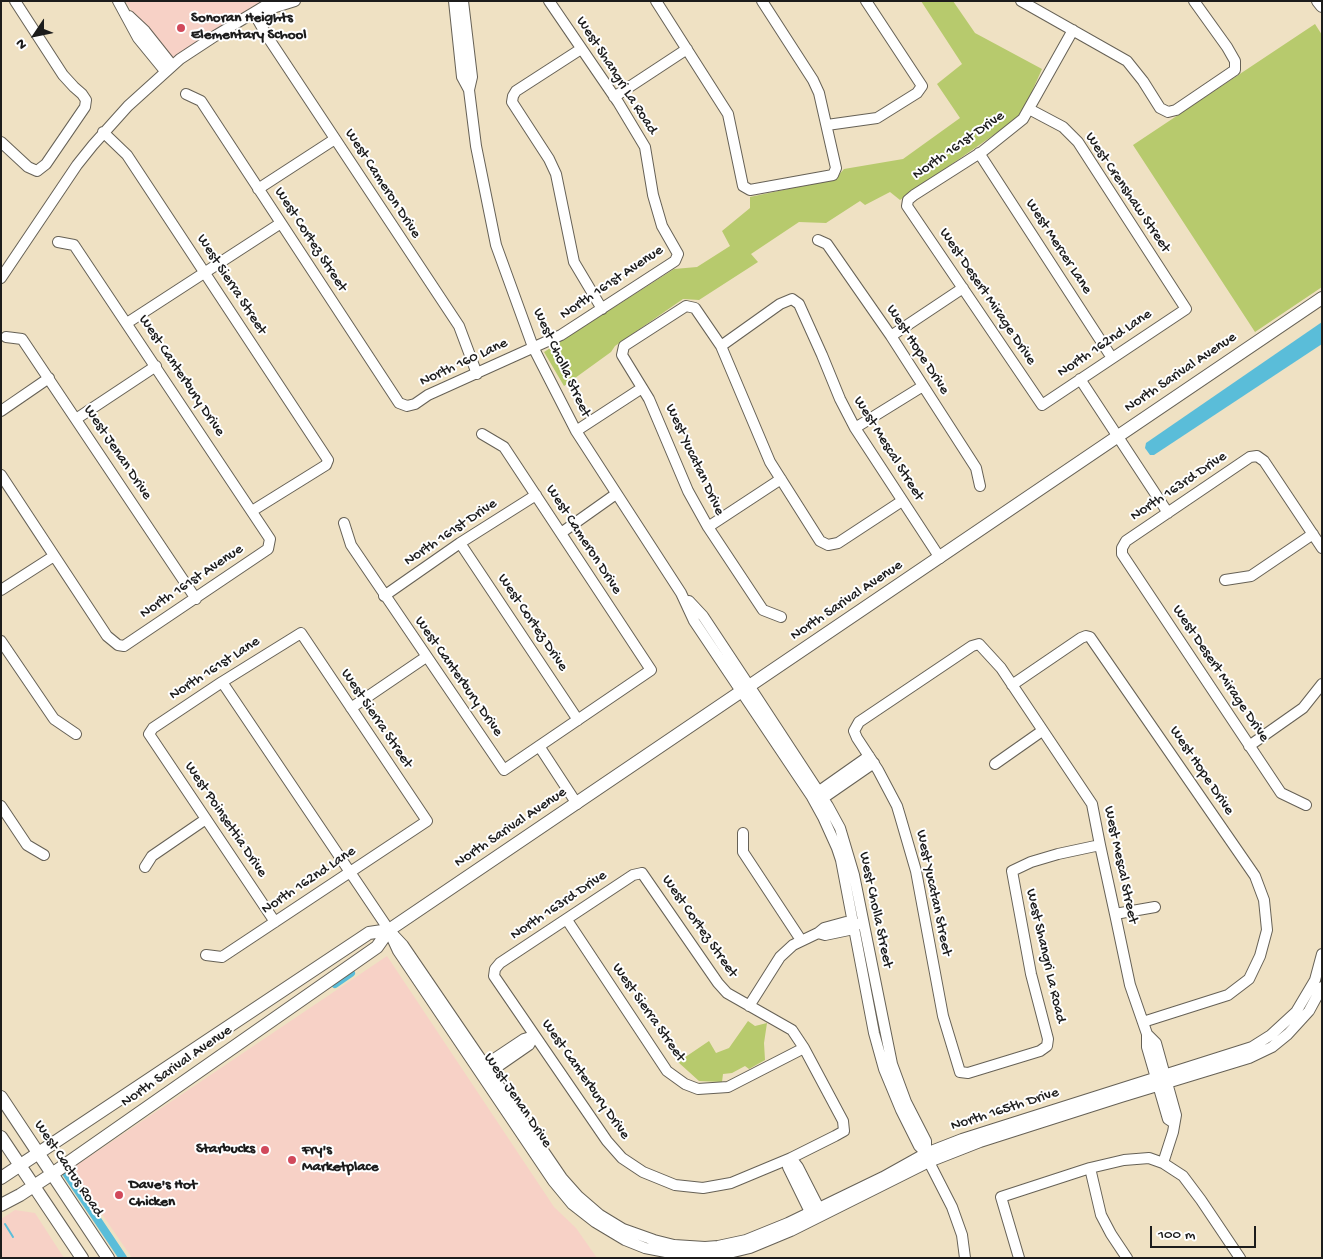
<!DOCTYPE html>
<style>
body{margin:0}
#map{position:relative;width:1323px;height:1259px;overflow:hidden;background:#efe1c3;font-family:"Gochi Hand",sans-serif}
canvas{display:block}
.frame{position:absolute;inset:0;border:2px solid #1c1c1c;pointer-events:none}
.north{position:absolute;left:10px;top:10px;width:50px;height:50px;-webkit-text-stroke:4px #fff;paint-order:stroke;rotate:236deg;font-size:14px;font-weight:700;line-height:20px;text-align:center;color:#1c1c1c}
.north::after{content:'';display:block;margin:auto;width:18px;height:22px;background:#1c1c1c;clip-path:polygon(50% 0,100% 100%,50% 72%,0 100%)}
.scale{position:absolute;left:1150px;top:1226px;width:106px;height:22px;box-sizing:border-box;border:2px solid #1c1c1c;border-top:0;padding-left:6px;font-size:15px;line-height:18px;white-space:nowrap;color:#1c1c1c;-webkit-text-stroke:4px #fff;paint-order:stroke}
</style>
<div id="map">
<canvas width="1323" height="1259"></canvas>
<div class="frame"></div>
<div class="north">N</div>
<div class="scale">100 m</div>
</div>
<script>
const ctx = document.querySelector('canvas').getContext('2d');
ctx.lineJoin = 'round';
function paint(path, color) {
  ctx.fillStyle = color;
  ctx.fill(path, 'evenodd');
}
function toPath(rows) {
  const path = new Path2D();
  for (const r of rows) {
    path.moveTo(r[0], r[1]);
    for (let i = 2; i < r.length; i += 2) path.lineTo(r[i], r[i + 1]);
  }
  return path;
}
function stroke(path, color, width, dash) {
  ctx.strokeStyle = color;
  ctx.lineWidth = width;
  ctx.lineCap = dash ? 'butt' : 'round';
  ctx.setLineDash(dash || []);
  ctx.stroke(path);
}
function drawText(font, color, halo, rows, align = 'center') {
  ctx.font = font + ' "Gochi Hand",sans-serif';
  ctx.lineWidth = 4;
  ctx.setLineDash([]);
  ctx.textBaseline = 'middle';
  ctx.strokeStyle = halo;
  ctx.fillStyle = color;
  for (const [text, x, y, turn = 0] of rows) {
    ctx.save();
    ctx.translate(x, y);
    ctx.rotate((+turn || 0) * Math.PI / 180);
    ctx.textAlign = isNaN(turn) ? turn : align;
    if (halo) ctx.strokeText(text, 0, 0);
    ctx.fillText(text, 0, 0);
    ctx.restore();
  }
}
paint(toPath([
 [125,1,265,1,210,33,174,57,169,57,140,23],
 [387,956,554,1207,576,1228,597,1258,132,1258,71,1169],
 [15,1210,35,1213,64,1258,1,1258,1,1219]
]), '#f7d1c6');
paint(toPath([
 [921,1,953,1,975,33,1042,69,1021,116,900,200,890,192,865,205,860,201,826,223,799,222,751,254,758,262,699,300,683,299,615,346,611,352,564,386,544,352,674,269,697,267,730,246,722,231,750,208,750,197,835,179,844,169,903,159,960,118,937,84,962,64],
 [1315,24,1322,35,1322,287,1255,332,1133,145],
 [748,1021,755,1026,767,1023,764,1043,765,1060,749,1069,745,1066,732,1073,723,1074,722,1082,699,1081,678,1062,709,1041,716,1053,729,1048]
]), '#b7ca6d');
paint(toPath([
 [1322,322,1322,344,1154,455,1150,455,1145,448,1146,443]
]), '#5abdd9');
stroke(toPath([
 [5,1224,13,1237]
]), '#5abdd9', 2);
stroke(toPath([
 [335,984,351,973],
 [65,1165,62,1167,123,1258]
]), '#5abdd9', 8);
const minor = toPath([
 [118,1,138,38,165,71],
 [454,1,462,77,469,90,476,146,496,245,533,347,576,431,681,593,694,621,812,797,823,817,837,848,841,860,874,1033,884,1069,901,1110,919,1146,926,1153],
 [463,1,472,77,469,90],
 [656,1,728,114,743,186,750,190,833,175,836,168,819,93,813,80,762,1],
 [1021,1,1127,61,1143,81,1160,108,1168,112,1176,110,1235,70,1235,61,1227,47,1194,1],
 [263,11,295,1],
 [254,13,267,36,459,326,477,374],
 [129,16,145,31,172,65],
 [581,49,516,91,513,96,512,102,549,159,556,174,574,262,602,309],
 [186,94,201,101,399,403,407,406,415,404,428,395,561,335,675,261,678,254,662,226,653,195,645,147,618,102,549,1],
 [614,97,687,49],
 [1029,109,1063,127,1078,142,1186,309,1042,405,907,206,908,200,914,195,983,151,1023,119,1073,30],
 [827,125,877,118,917,93,922,86,866,1],
 [103,132,127,155,328,460,326,465,252,511],
 [1,142,28,167,37,171,46,164,85,107,86,100,82,94,74,87,63,75,15,1],
 [979,153,1112,358],
 [258,189,335,139],
 [818,240,827,244,891,336,976,468,980,486],
 [1,278,77,165,93,145,128,106,180,59,215,36,273,1],
 [127,323,281,223],
 [891,336,963,288],
 [6,337,22,339,196,599],
 [721,346,780,304,792,299,799,304,822,355,840,399,855,428,940,558],
 [1080,379,1168,513],
 [1,411,49,378],
 [76,419,156,366],
 [855,428,923,386],
 [576,431,642,388],
 [1,475,107,636,118,645,124,646,268,549,270,539,74,245,58,242],
 [344,523,351,545,504,770,651,670,504,447,482,434],
 [708,527,781,479],
 [561,533,616,494],
 [460,543,578,720],
 [1225,580,1251,576,1313,534],
 [1,590,54,556],
 [384,596,460,543,536,495],
 [689,601,703,616,750,687,828,806,840,828,854,875,892,1064,906,1102,926,1141,926,1153,929,1162,952,1207,962,1235,965,1258],
 [781,617,763,610,708,527,688,491,649,399,622,355,624,346,686,306,695,308,721,346,770,462,820,541,828,545,838,543,902,501],
 [1,641,54,719,76,734],
 [222,682,389,930,403,945,562,1178,578,1196,600,1215,623,1229,654,1240,674,1245,705,1247,718,1246,746,1240,788,1223,883,1177,926,1153,962,1139,1252,1047,1271,1035,1296,1012,1315,980,1322,954],
 [1012,685,1081,638,1086,636,1090,637,1255,876,1264,900,1267,930,1260,956,1249,979,1228,995,1143,1022],
 [351,708,426,657],
 [539,746,577,804],
 [1249,746,1303,708,1322,684],
 [995,764,1042,731],
 [815,794,869,756],
 [819,801,874,763],
 [1306,805,1281,793,1122,554,1122,548,1126,541,1250,457,1257,456,1264,461,1322,548],
 [1,806,27,845,44,855],
 [743,833,743,852,801,940],
 [1100,845,1058,854,1031,862,1012,871,1031,974,1048,1039,1047,1046,1040,1051,968,1073,960,1072,943,1016,916,871,900,816,897,806,878,770,857,738,854,731,859,722,972,646,979,644,1001,668,1092,804,1100,845,1115,914,1130,985,1147,1034,1147,1047,1168,1119,1174,1123],
 [145,867,152,856,206,819],
 [642,873,718,983,727,993,792,1030,804,1048,843,1121,844,1131,835,1136,791,1158,731,1183,703,1188,675,1185,643,1172,622,1158,607,1141,494,976,495,969,500,963,633,875,642,873],
 [1115,914,1155,907],
 [567,920,667,1071,685,1084,698,1089,728,1087,804,1048],
 [818,933,825,935,849,930,854,924],
 [392,938,398,951,553,1181,572,1204,595,1222,625,1240,645,1248,686,1256,725,1254,750,1248,791,1231,929,1162,980,1142,1121,1097,1249,1058,1272,1047,1288,1034,1309,1011,1322,987],
 [206,955,222,957,427,821,301,633,222,682,153,728,149,734,275,922],
 [749,1006,780,957,793,945,818,933,824,928,846,922,854,924,860,924],
 [1147,1034,1156,1043,1176,1115,1173,1132,1163,1163],
 [482,1071,485,1065,524,1039,534,1036],
 [484,1073,490,1072,529,1045,534,1036],
 [791,1158,788,1167,813,1218],
 [791,1158,798,1167,822,1214],
 [1090,1168,1101,1215,1111,1234,1127,1258],
 [1019,1258,1001,1197,1090,1168,1124,1160,1149,1158,1163,1163,1183,1176,1201,1200,1240,1258]
]);
const major = toPath([
 [1318,1,1322,6],
 [1,1097,108,1258],
 [1,1137,82,1258],
 [1,1178,369,933,389,930],
 [1,1205,20,1195,52,1174,377,947,389,930,1322,298]
]);
stroke(minor, '#666156', 12);
stroke(major, '#666156', 14);
stroke(minor, '#fff', 10);
stroke(major, '#fff', 12);
for (const [x, y, r, color] of [
 [181,28,5,"#d1495b"],
 [265,1150,5,"#d1495b"],
 [292,1160,5,"#d1495b"],
 [119,1195,5,"#d1495b"]
]) {
  const dot = new Path2D();
  dot.arc(x, y, r, 0, 2 * Math.PI);
  ctx.fillStyle = color;
  ctx.fill(dot);
  stroke(dot, '#fff', 2);
}
drawText('bold 15px', '#1c1c1c', '#fff', [
 ["Sonoran Heights",191,19],
 ["Elementary School",191,36],
 ["Starbucks",255,1150,"right"],
 ["Fry's",302,1151],
 ["Marketplace",302,1168],
 ["Dave's Hot",129,1186],
 ["Chicken",129,1203]
], 'left');
drawText('15px', '#1c1c1c', '#fff', [
 ["West Shangri La Road",616,76,57],
 ["North 161st Drive",959,146,-35],
 ["West Cameron Drive",382,184,57],
 ["West Crenshaw Street",1127,193,56],
 ["West Cortez Street",310,240,57],
 ["West Mercer Lane",1058,247,57],
 ["North 161st Avenue",612,283,-34],
 ["West Sierra Street",231,285,57],
 ["West Desert Mirage Drive",987,297,56],
 ["North 162nd Lane",1105,344,-34],
 ["West Hope Drive",917,350,57],
 ["North 160 Lane",464,363,-25],
 ["West Cholla Street",561,363,65],
 ["North Sarival Avenue",1181,373,-34],
 ["West Canterbury Drive",181,376,56],
 ["West Mescal Street",888,449,58],
 ["West Jenan Drive",117,453,56],
 ["West Yucatan Drive",694,460,65],
 ["North 163rd Drive",1179,487,-34],
 ["North 161st Drive",451,533,-34],
 ["West Cameron Drive",583,540,57],
 ["North 161st Avenue",192,582,-34],
 ["North Sarival Avenue",847,601,-34],
 ["West Cortez Drive",532,623,56],
 ["North 161st Lane",215,669,-33],
 ["West Desert Mirage Drive",1220,674,56],
 ["West Canterbury Drive",458,677,55],
 ["West Sierra Street",376,719,56],
 ["West Hope Drive",1201,771,56],
 ["West Poinsettia Drive",225,820,56],
 ["North Sarival Avenue",511,828,-34],
 ["West Mescal Street",1120,865,78],
 ["North 162nd Lane",309,881,-34],
 ["West Yucatan Street",933,893,78],
 ["North 163rd Drive",559,906,-34],
 ["West Cholla Street",875,910,78],
 ["West Cortez Street",699,927,55],
 ["West Shangri La Road",1045,956,77],
 ["West Sierra Street",648,1013,55],
 ["North Sarival Avenue",177,1067,-35],
 ["West Canterbury Drive",585,1080,55],
 ["West Jenan Drive",517,1101,56],
 ["North 165th Drive",1005,1110,-18],
 ["West Cactus Road",68,1169,56]
]);
</script>
